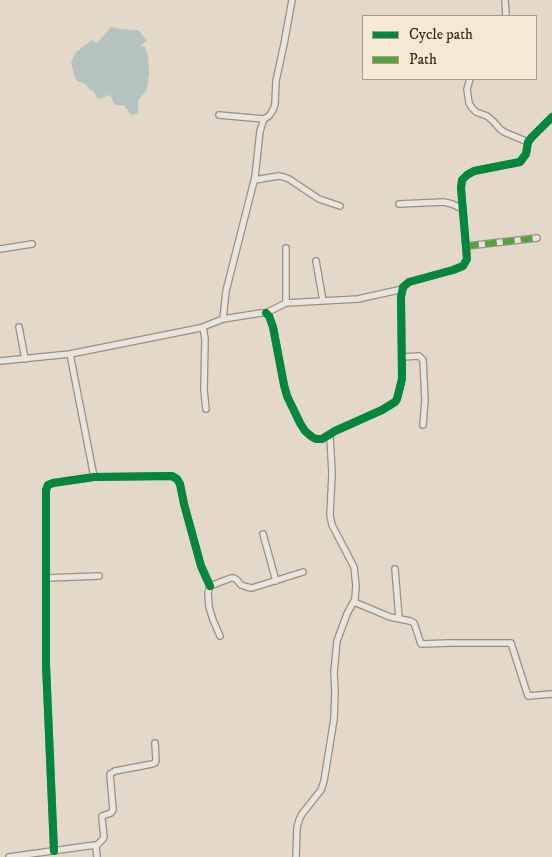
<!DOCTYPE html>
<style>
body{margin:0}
#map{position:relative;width:552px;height:857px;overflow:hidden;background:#e4d9c9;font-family:"IM FELL DW Pica",serif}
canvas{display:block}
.legend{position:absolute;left:362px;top:15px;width:175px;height:65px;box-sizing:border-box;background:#f5e8d4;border:1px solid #ab9a87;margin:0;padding:6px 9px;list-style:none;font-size:15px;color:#3b2614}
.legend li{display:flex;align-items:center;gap:10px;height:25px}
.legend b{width:25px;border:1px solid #ab9a87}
</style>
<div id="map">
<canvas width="552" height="857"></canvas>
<ul class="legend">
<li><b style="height:6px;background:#00873e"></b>Cycle path</li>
<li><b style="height:6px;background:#54a33f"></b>Path</li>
</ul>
</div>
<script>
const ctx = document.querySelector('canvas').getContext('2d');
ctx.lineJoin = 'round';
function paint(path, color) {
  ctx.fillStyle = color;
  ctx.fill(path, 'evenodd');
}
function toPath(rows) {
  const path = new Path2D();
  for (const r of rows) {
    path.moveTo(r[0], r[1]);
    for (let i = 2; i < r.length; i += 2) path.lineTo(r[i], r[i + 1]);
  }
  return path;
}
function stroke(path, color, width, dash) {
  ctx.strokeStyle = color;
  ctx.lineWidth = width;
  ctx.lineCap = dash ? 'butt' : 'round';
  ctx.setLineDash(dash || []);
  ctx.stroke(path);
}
paint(toPath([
 [111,27,121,29,137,30,140,32,147,41,141,45,145,47,148,57,149,73,147,89,138,101,138,113,131,115,124,105,115,105,110,95,98,99,94,92,89,89,86,84,77,81,74,75,71,62,76,52,92,40,97,43]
]), '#b4c2c0');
const street = toPath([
 [505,0,506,16],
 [470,79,467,89,469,103,472,108,476,112,487,116,493,121,500,129,504,132,528,142],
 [219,115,264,119],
 [264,119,269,116,273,110,275,104,276,81,284,44,292,0],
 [255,180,278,176,284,177,289,179,319,199,340,206],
 [399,204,444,202,452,204,463,209],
 [467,246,537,238],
 [286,248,286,303],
 [0,249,32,244],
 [316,261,323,301],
 [266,313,269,316,273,327,284,385,287,396,300,423,305,431,312,437,316,439,322,439,335,431,382,410,395,402,397,399,402,379,401,297,403,287,409,282,453,270,463,266,467,259,461,188,462,180,467,175,474,171,520,162,526,154,528,142,532,137,552,117],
 [223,319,226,291,255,177,260,131,264,119],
 [19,327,25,359],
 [203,327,205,339,204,390,206,409],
 [70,354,94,477],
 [402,357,419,356,423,360,425,400,423,425],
 [0,361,70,354,200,328,223,319,261,313,266,313,286,303,358,299,403,289],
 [263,534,276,581],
 [395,569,399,618],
 [46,578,99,576],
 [354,602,390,617,410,621,414,623,421,644,450,643,511,643,528,696,552,694],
 [220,636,213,620,209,607,208,593,210,586,231,578,234,578,237,580,241,585,247,587,252,588,303,572],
 [96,846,103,839,104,837,102,819,102,816,111,813,113,810,110,774,115,771,152,764,155,763,156,760,155,743],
 [54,851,46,665,46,490,48,485,53,483,94,477,172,476,177,479,180,484,184,504,201,566,210,586],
 [9,857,95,845,96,847,97,857],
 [296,857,297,828,299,820,302,814,321,790,324,781,334,719,335,693,334,672,337,641,347,614,355,599,356,586,354,567,332,525,330,515,332,474,330,435]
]);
stroke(street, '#988f84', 8);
stroke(street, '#e9e4dc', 5.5);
stroke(toPath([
 [467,246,537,238]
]), '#54a33f', 6, [12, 6]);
stroke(toPath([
 [266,313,269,316,273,327,284,385,287,396,300,423,305,431,312,437,316,439,322,439,335,431,382,410,395,402,397,399,402,379,401,297,403,287,409,282,453,270,463,266,467,259,461,188,462,180,467,175,474,171,520,162,526,154,528,142,532,137,552,117],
 [54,851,46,665,46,490,48,485,53,483,94,477,172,476,177,479,180,484,184,504,201,566,210,586]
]), '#00873e', 8);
</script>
